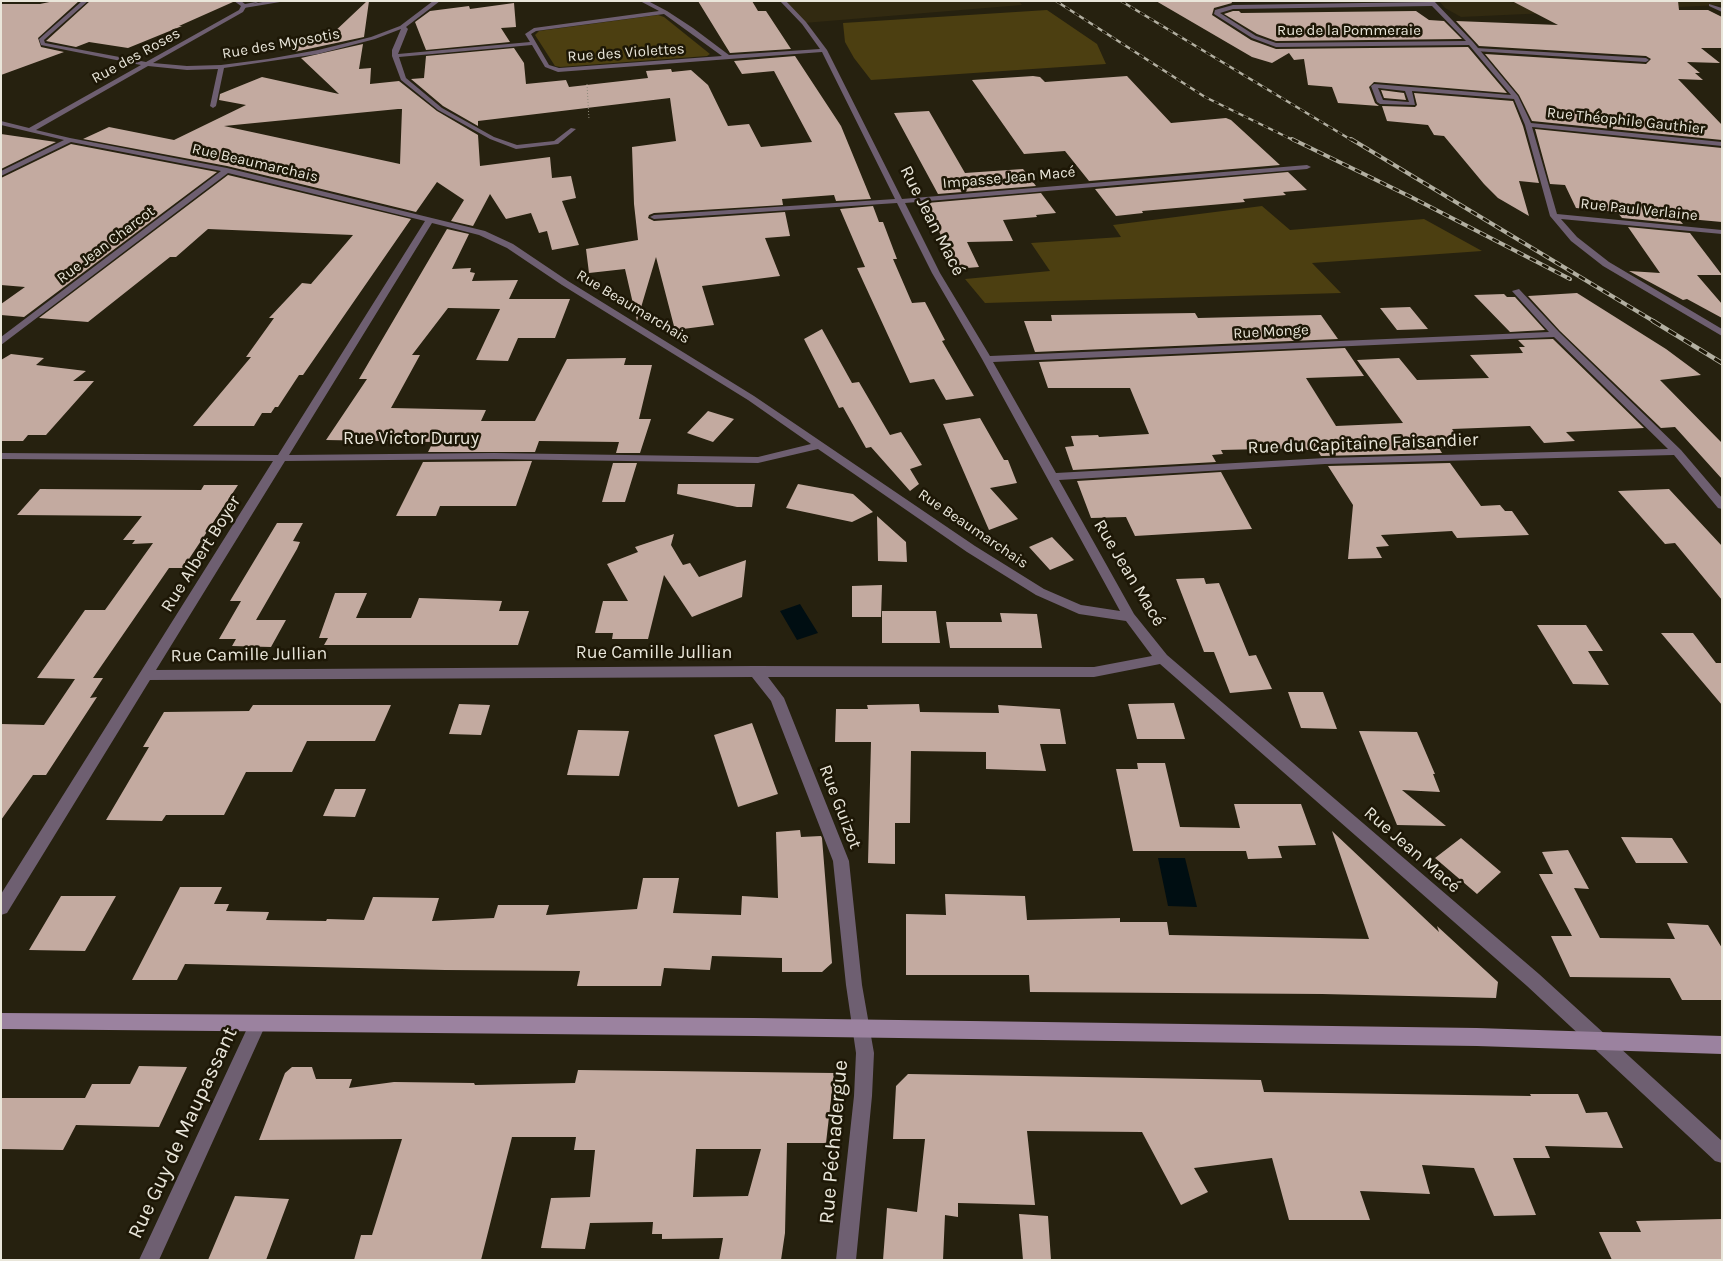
<!DOCTYPE html>
<meta charset="utf-8">
<style>
body{margin:0}
#map{position:relative;width:1723px;height:1261px;overflow:hidden;background:#26210f;font-family:Karla,sans-serif}
canvas{display:block}
.frame{position:absolute;inset:0;border:2px solid #e9e6da;pointer-events:none}
</style>
<div id="map">
<canvas width="1723" height="1261"></canvas>
<div class="frame"></div>
</div>
<script>
const ctx = document.querySelector('canvas').getContext('2d');
ctx.lineJoin = 'round';
function paint(path, color) {
  ctx.fillStyle = color;
  ctx.fill(path, 'evenodd');
}
function toPath(rows) {
  const path = new Path2D();
  for (const r of rows) {
    path.moveTo(r[0], r[1]);
    for (let i = 2; i < r.length; i += 2) path.lineTo(r[i], r[i + 1]);
  }
  return path;
}
function stroke(path, color, width, dash) {
  ctx.strokeStyle = color;
  ctx.lineWidth = width;
  ctx.lineCap = dash ? 'butt' : 'round';
  ctx.setLineDash(dash || []);
  ctx.stroke(path);
}
function drawText(font, color, halo, rows, align = 'center') {
  ctx.font = font + ' Karla,sans-serif';
  ctx.lineWidth = 5;
  ctx.setLineDash([]);
  ctx.textBaseline = 'middle';
  ctx.strokeStyle = halo;
  ctx.fillStyle = color;
  for (const [text, x, y, turn = 0] of rows) {
    ctx.save();
    ctx.translate(x, y);
    ctx.rotate((+turn || 0) * Math.PI / 180);
    ctx.textAlign = isNaN(turn) ? turn : align;
    if (halo) ctx.strokeText(text, 0, 0);
    ctx.fillText(text, 0, 0);
    ctx.restore();
  }
}
paint(toPath([
 [783,1,1019,1,1022,5,804,23],
 [1439,1,1722,1,1722,5,1461,17,1445,8]
]), '#322a11');
paint(toPath([
 [1047,10,1097,44,1106,64,871,80,854,58,845,42,843,23],
 [658,15,664,17,710,54,707,56,560,67,555,66,535,35,539,31],
 [1262,206,1290,230,1424,219,1482,251,1312,263,1341,293,985,303,965,279,1050,271,1031,243,1121,237,1113,225]
]), '#4c3f11');
paint(toPath([
 [800,604,818,633,797,640,780,611],
 [1158,858,1185,858,1197,907,1168,906]
]), '#000e12');
paint(toPath([
 [54,1,79,1,38,38,41,47,64,52,1,75,1,4,40,4],
 [90,1,232,1,233,2,179,26,182,26,128,48,89,42,76,47,46,41],
 [367,1,369,1,364,37,294,52,286,44,332,34],
 [698,1,752,1,758,11,766,11,791,49,730,53],
 [1156,1,1231,1,1232,3,1214,8,1212,15,1251,40,1276,49,1468,47,1507,93,1374,82,1369,87,1375,103,1379,106,1338,103,1332,87,1308,85,1304,59,1294,60,1289,53,1272,63,1252,57],
 [1512,1,1678,1,1679,10,1708,10,1722,17,1722,48,1701,48,1720,63,1687,62,1700,73,1695,73,1703,80,1678,79,1722,125,1722,140,1532,121,1519,95,1485,54,1646,64,1651,59,1646,56,1479,46,1456,21,1558,25],
 [514,3,516,27,501,28,510,42,426,50,415,22,430,11,469,6,470,9],
 [1233,11,1239,11,1241,13,1416,11,1429,20,1444,21,1462,39,1276,41,1257,34,1224,14],
 [363,44,359,69,371,68,370,84,399,81,437,111,478,135,480,166,550,157,552,178,571,176,576,198,562,201,579,245,552,250,547,231,539,233,531,213,506,219,490,194,473,226,451,221,464,200,437,182,416,212,227,166,83,139,109,127,174,140,246,105,219,100,220,94,262,77,339,94,301,58],
 [398,109,402,109,400,164,224,126],
 [514,48,524,63,526,84,566,80,569,87,648,78,646,71,671,69,672,72,691,70,708,85,728,126,749,124,761,147,812,142,774,71,742,74,734,61,795,56,841,126,871,199,836,201,834,195,782,199,783,205,654,213,649,215,648,218,654,221,785,212,790,236,765,238,780,276,702,286,714,325,675,330,656,257,637,321,625,269,589,273,586,249,638,240,634,204,632,147,676,141,670,98,478,121,478,126,443,106,411,79,424,78,426,56],
 [1033,76,1040,77,1045,82,1127,76,1171,123,1226,118,1231,120,1280,165,1089,181,1065,151,1024,154,972,80],
 [1381,90,1404,93,1406,100,1384,98],
 [1414,93,1513,101,1523,126,1539,183,1519,181,1529,216,1498,198,1484,184,1444,136,1434,135,1428,125,1387,121,1382,106,1415,107,1417,105],
 [929,111,965,173,1023,169,1036,186,938,194,894,113],
 [1535,129,1722,148,1722,222,1678,218,1683,224,1622,218,1617,212,1576,208,1565,185,1550,184],
 [1,134,56,142,1,169],
 [71,144,217,172,24,317,1,315,1,304,25,287,1,285,1,178],
 [1288,172,1307,190,1283,192,1286,195,1243,199,1245,202,1142,211,1143,213,1116,216,1095,189],
 [228,175,411,219,303,375,299,375,278,407,275,407,271,413,262,413,254,426,193,426,251,357,246,357,274,318,269,318,302,283,311,284,353,235,208,229,176,257,170,257,88,322,39,318],
 [1041,193,1056,213,1036,215,1037,217,1003,220,1013,241,967,242,979,267,955,269,927,203],
 [873,206,879,222,883,222,897,259,893,259,912,303,925,302,945,340,942,341,974,396,946,400,934,379,910,383,857,268,865,267,840,209],
 [1628,227,1690,233,1722,275,1697,275,1722,304,1722,318,1687,299,1683,300,1629,271,1660,273],
 [447,229,469,234,452,269,471,268,470,272,475,273,472,281,518,280,509,299,570,299,555,338,518,338,508,361,476,360,500,309,448,308,412,355,420,355,391,408,486,410,481,421,535,421,567,359,626,358,624,365,652,365,639,419,651,419,640,453,616,453,619,442,539,441,535,452,428,452,433,442,326,440,367,379,359,379],
 [1577,293,1666,349,1701,375,1660,380,1722,443,1722,479,1675,427,1661,428,1560,331,1528,296],
 [1504,294,1507,297,1515,297,1545,330,1510,332,1474,295],
 [1410,307,1428,329,1397,330,1380,308],
 [1195,313,1198,318,1321,315,1338,339,1035,352,1024,321,1052,321,1051,315],
 [822,329,852,383,859,382,890,435,901,432,922,465,910,469,919,484,910,491,871,447,866,448,843,407,839,408,804,339],
 [1553,339,1644,428,1566,432,1575,441,1544,443,1530,426,1452,429,1466,447,1439,448,1442,453,1321,456,1317,450,1307,450,1305,448,1221,450,1223,454,1212,455,1216,462,1073,470,1065,447,1074,446,1071,436,1098,435,1099,437,1149,434,1130,388,1048,388,1039,362,1345,348,1364,376,1306,378,1336,426,1403,423,1357,360,1399,358,1417,380,1489,378,1470,355,1523,353,1519,347,1525,347,1518,340],
 [11,354,44,358,36,365,86,371,73,381,94,381,46,435,28,435,23,441,1,441,1,360],
 [708,411,734,419,713,442,687,433],
 [980,418,1004,460,1008,460,1017,483,990,488,1018,519,989,530,943,424],
 [532,461,516,506,440,506,436,516,396,516,423,462],
 [613,463,637,463,625,502,602,502],
 [1450,463,1481,506,1500,505,1505,511,1512,511,1529,535,1457,538,1452,531,1381,535,1389,546,1376,547,1382,558,1348,559,1353,505,1328,466],
 [1221,472,1252,529,1135,536,1126,517,1091,518,1077,481],
 [678,484,755,484,752,507,737,507,677,494],
 [798,484,853,494,873,512,852,522,786,508],
 [204,485,238,485,183,568,169,568,93,678,103,678,90,698,97,697,46,775,33,775,1,820,1,724,44,725,75,679,37,678,85,610,105,610,153,543,132,544,135,540,123,540,142,516,17,515,40,489,201,490],
 [1669,489,1722,546,1722,600,1675,543,1665,544,1618,491],
 [877,516,906,542,907,562,878,561],
 [277,523,303,523,293,541,300,542,297,549,256,620,286,620,271,647,232,646,236,639,219,639,241,601,230,601],
 [674,534,671,545,683,565,690,563,699,577,746,560,742,597,692,617,664,575,648,639,612,639,613,633,595,633,603,601,628,601,607,564,638,552,635,547],
 [1052,537,1074,560,1050,570,1029,547],
 [1204,578,1206,584,1219,583,1249,656,1256,655,1272,689,1230,693,1214,652,1204,652,1176,579],
 [882,585,881,617,852,617,852,586],
 [335,593,367,593,356,618,411,618,419,598,502,601,499,611,529,611,518,645,324,645,328,638,319,638],
 [882,611,936,611,940,643,882,643],
 [1000,613,1037,614,1042,648,950,648,946,622,1002,622],
 [1537,625,1586,625,1603,651,1588,651,1609,685,1573,684],
 [1661,633,1693,633,1716,663,1722,663,1722,705],
 [1288,692,1323,692,1337,729,1301,728],
 [1174,703,1185,739,1137,739,1128,704],
 [459,704,490,705,481,735,449,734],
 [919,704,920,712,999,713,998,705,1060,709,1066,744,1040,744,1046,771,986,769,986,752,911,751,910,823,895,823,895,864,868,863,871,742,835,742,836,709,868,709,867,705],
 [253,705,391,705,375,741,307,741,292,772,246,772,224,815,166,815,162,821,106,820,149,747,143,747,164,712,249,711],
 [752,723,778,794,738,807,714,735],
 [578,730,629,731,619,776,567,775],
 [1359,731,1417,732,1435,774,1433,774,1440,792,1402,790,1446,826,1397,825],
 [1137,763,1165,763,1180,827,1240,828,1234,804,1301,804,1316,845,1278,846,1282,858,1248,859,1246,851,1133,851,1116,769,1138,769],
 [335,789,366,789,355,817,323,816],
 [800,830,801,837,821,836,822,838,832,963,822,972,782,972,782,958,712,956,710,970,664,968,661,986,577,986,580,971,445,970,185,964,177,980,132,980,180,887,222,887,214,904,229,904,226,911,269,912,266,920,326,921,327,919,364,920,373,897,439,898,432,921,494,918,498,905,549,905,546,915,637,909,643,878,679,878,673,913,741,915,742,896,778,898,776,832],
 [1332,831,1439,932,1437,926,1498,982,1496,998,1322,994,1030,992,1029,975,906,975,906,914,946,915,945,894,1025,896,1027,920,1120,918,1120,922,1167,922,1169,935,1369,939],
 [1621,837,1672,838,1688,863,1636,863],
 [1461,838,1501,872,1477,894,1435,858],
 [1568,850,1589,889,1574,888,1600,938,1675,939,1667,923,1708,925,1722,948,1722,1000,1682,1000,1670,978,1570,977,1551,936,1572,936,1539,874,1553,874,1542,852],
 [61,896,116,896,85,951,29,950],
 [139,1066,187,1067,159,1127,76,1125,63,1150,1,1149,1,1098,85,1098,92,1084,130,1084],
 [292,1067,312,1067,316,1079,352,1079,349,1088,394,1082,474,1083,475,1085,575,1083,578,1070,834,1073,826,1143,787,1143,785,1233,781,1260,719,1260,723,1238,662,1239,662,1234,652,1234,653,1222,590,1223,585,1249,541,1248,551,1198,590,1197,595,1150,574,1150,576,1137,512,1137,481,1260,354,1260,361,1235,372,1235,402,1139,259,1140,285,1073],
 [696,1149,761,1149,748,1196,693,1197],
 [908,1074,1261,1080,1264,1092,1531,1096,1530,1094,1578,1094,1586,1113,1607,1112,1623,1148,1545,1146,1550,1158,1513,1158,1536,1215,1494,1216,1474,1168,1422,1165,1430,1194,1360,1191,1370,1220,1289,1220,1272,1158,1194,1168,1208,1192,1181,1205,1142,1132,1027,1131,1035,1205,958,1203,958,1217,945,1215,943,1260,883,1260,887,1208,917,1212,925,1139,893,1139,896,1086],
 [235,1196,289,1199,266,1260,208,1260],
 [1019,1214,1048,1216,1051,1260,1023,1260],
 [1722,1219,1722,1260,1612,1260,1599,1232,1641,1232,1636,1221]
]), '#c3aaa0');
stroke(toPath([
 [587,84,589,120]
]), '#908c7d', 1, [1, 2]);
paint(toPath([
 [268,1,286,1,244,8,241,6,268,1],
 [1476,48,1646,58,1649,60,1646,62,1474,51,1476,48]
]), '#6e5f71');
paint(toPath([
 [82,1,88,1,44,40,45,43,146,62,239,10,241,6,234,1,241,1,245,4,261,1,246,7,243,12,153,63,187,66,221,65,268,59,318,50,371,37,400,26,433,1,440,1,406,27,408,29,398,54,530,42,525,34,534,28,659,11,640,1,648,1,667,11,693,28,729,55,820,49,802,24,780,1,786,1,806,22,827,50,902,199,1307,165,1311,167,1307,169,905,203,940,273,990,356,1549,332,1512,291,1519,289,1559,332,1681,450,1722,498,1722,509,1718,508,1674,455,1325,464,1059,480,1134,614,1167,655,1539,974,1722,1141,1722,1163,1715,1161,1527,986,1160,664,1094,677,768,677,784,698,849,861,862,985,874,1053,872,1096,856,1260,836,1260,854,1096,856,1053,846,985,833,861,771,701,752,677,150,680,7,913,1,915,1,894,273,461,1,459,1,453,278,455,425,221,228,173,1,345,1,337,221,171,71,142,1,176,1,171,64,140,1,125,1,121,29,128,141,65,41,45,39,39,82,1],
 [664,14,722,56,559,68,549,65,531,34,536,31,664,14],
 [401,29,392,50,392,56,401,80,438,110,490,139,516,149,558,144,576,129,571,128,554,141,517,145,494,137,442,108,406,78,399,57,532,45,545,67,558,72,822,52,895,199,654,215,650,217,654,219,897,203,932,273,982,359,1120,611,1081,605,1044,589,975,546,754,396,568,281,513,244,485,231,227,168,70,138,36,130,148,66,187,70,218,69,210,106,213,108,216,106,224,68,318,54,375,39,401,29],
 [432,223,479,235,507,248,562,285,748,400,811,444,758,457,494,453,289,455,432,223],
 [1554,337,1668,449,1325,458,1056,473,993,362,1554,337],
 [818,449,967,552,1036,595,1079,614,1126,621,1152,656,1094,667,755,666,156,670,285,461,494,459,758,463,818,449],
 [1428,1,1434,1,1473,42,1518,96,1531,123,1722,142,1722,146,1532,127,1557,214,1722,230,1722,234,1561,219,1577,237,1609,262,1722,329,1722,336,1603,266,1571,241,1550,216,1525,125,1514,99,1412,91,1415,105,1380,104,1377,102,1371,86,1374,84,1511,95,1469,45,1276,47,1252,38,1214,14,1215,10,1233,5,1429,2,1428,1],
 [1432,6,1466,41,1276,43,1256,36,1220,13,1233,9,1432,6],
 [1378,88,1405,91,1409,102,1383,100,1378,88],
 [1709,4,1722,8,1722,12,1709,6,1709,4],
 [258,1016,264,1018,266,1024,159,1260,139,1260,252,1018,258,1016]
]), '#6e5f71');
paint(toPath([
 [1,1013,754,1018,1477,1028,1722,1036,1722,1054,1477,1046,754,1036,1,1029,1,1013]
]), '#9b829f');
const railFar2 = toPath([
 [1056,1,1205,97,1295,141],
 [1121,1,1353,141]
]);
const railFar1 = toPath([
 [1292,139,1411,197,1570,279],
 [1351,139,1655,322]
]);
const rail = toPath([
 [1653,321,1722,363]
]);
stroke(railFar2, '#b2afa1', 2.5);
stroke(railFar1, '#b2afa1', 4);
stroke(rail, '#b2afa1', 4.5);
stroke(railFar2, '#1d1706', 2, [5.5]);
stroke(railFar1, '#1d1706', 2.5, [7]);
stroke(rail, '#1d1706', 3, [9]);
drawText('15px', '#e9e6da', '#1d1706', [
 ["Rue de la Pommeraie",1349,31],
 ["Rue des Myosotis",281,44,-10],
 ["Rue des Violettes",626,53,-4],
 ["Rue des Roses",136,56,-29],
 ["Rue Théophile Gauthier",1626,121,6],
 ["Rue Beaumarchais",255,163,13],
 ["Impasse Jean Macé",1009,178,-5],
 ["Rue Paul Verlaine",1639,210,6],
 ["Rue Jean Charcot",106,245,-37],
 ["Rue Beaumarchais",633,307,31],
 ["Rue Monge",1271,332,-3],
 ["Rue Beaumarchais",973,529,34]
]);
drawText('18px', '#e9e6da', '#1d1706', [
 ["Rue Jean Macé",932,221,63],
 ["Rue Victor Duruy",411,439],
 ["Rue du Capitaine Faisandier",1363,444,-2],
 ["Rue Albert Boyer",201,554,-58],
 ["Rue Jean Macé",1129,573,59],
 ["Rue Camille Jullian",654,653],
 ["Rue Camille Jullian",249,655,-1],
 ["Rue Guizot",840,807,69],
 ["Rue Jean Macé",1412,850,41]
]);
drawText('21px', '#e9e6da', '#1d1706', [
 ["Rue Guy de Maupassant",183,1133,-65],
 ["Rue Péchadergue",834,1142,-85]
]);
</script>
